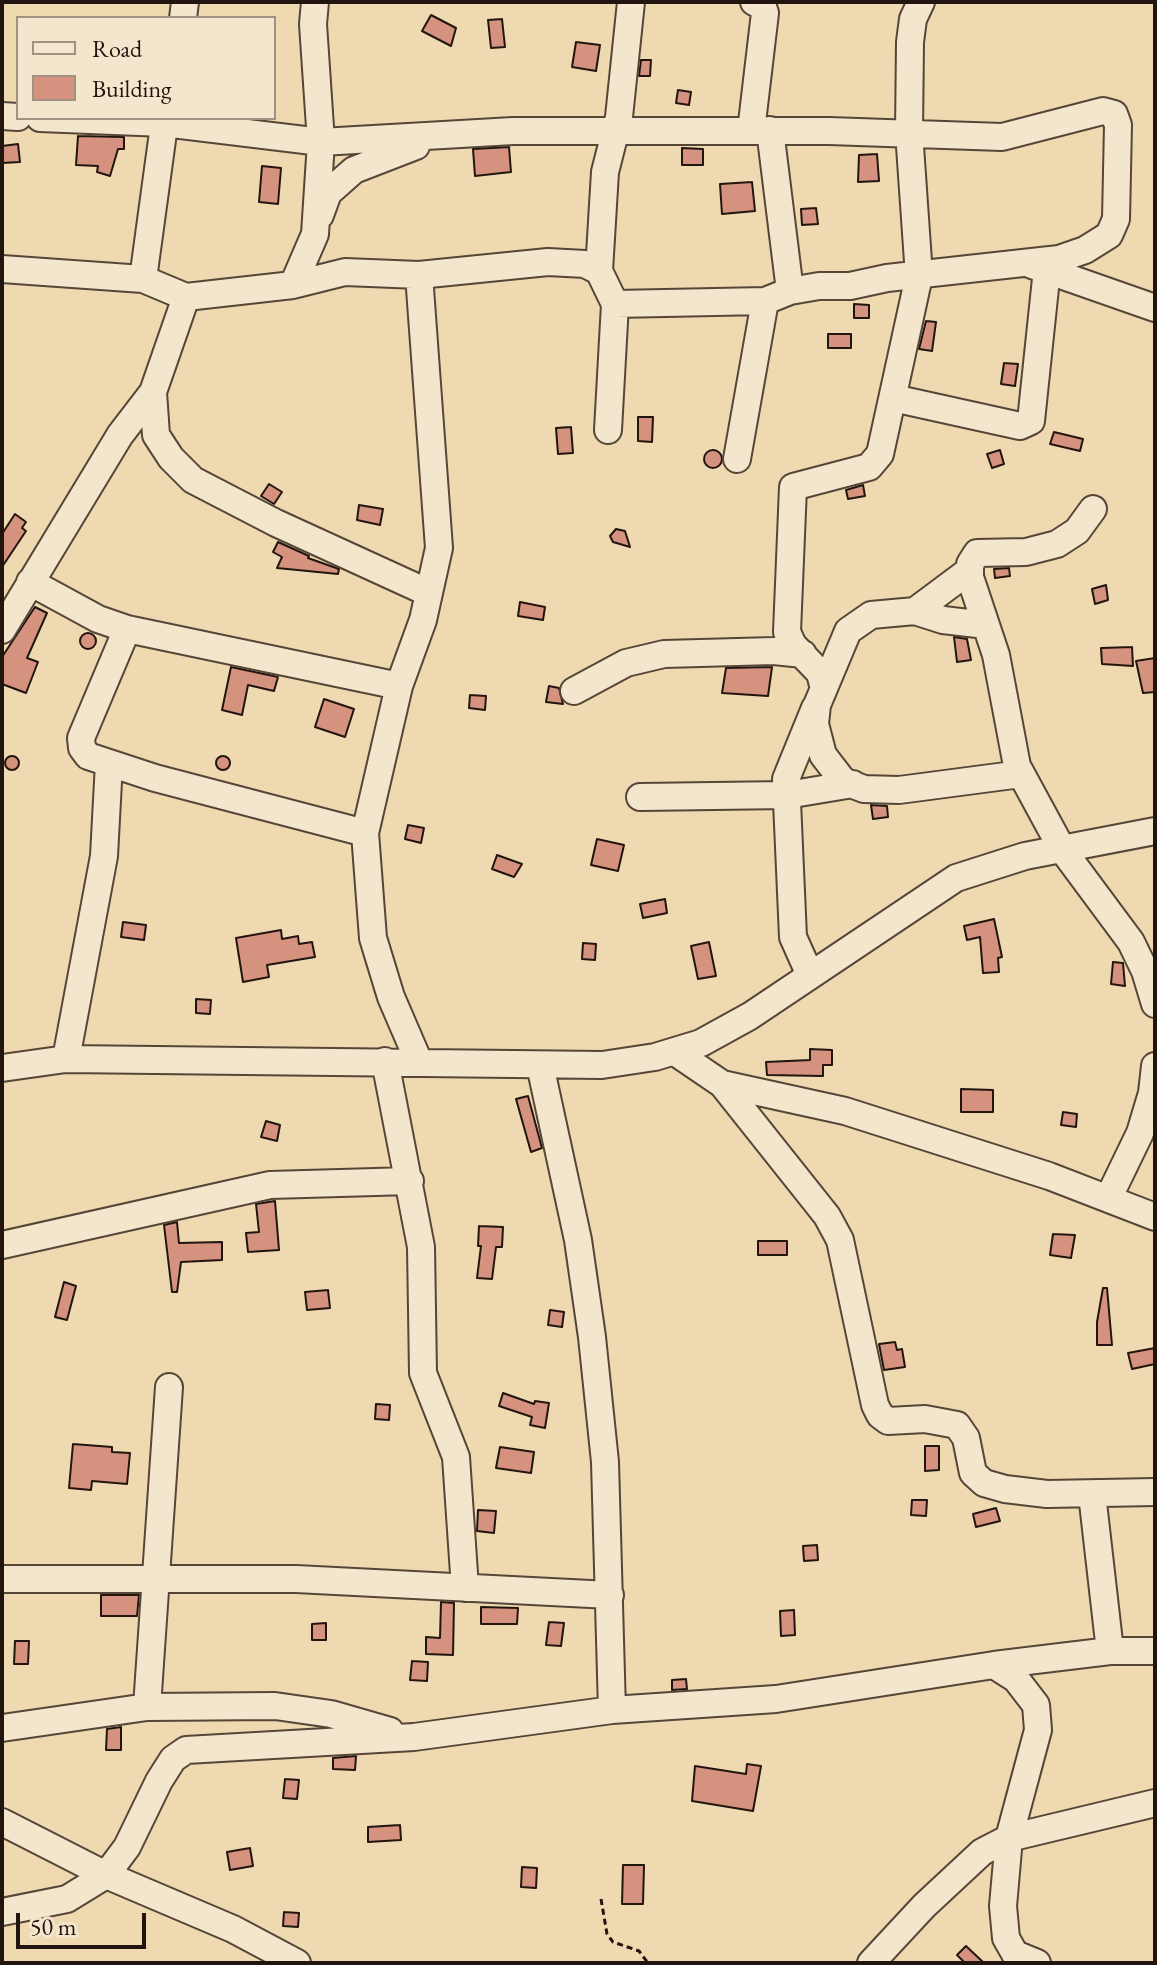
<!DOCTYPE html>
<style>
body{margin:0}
#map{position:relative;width:1157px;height:1965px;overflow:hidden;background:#eed9b1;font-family:"EB Garamond",serif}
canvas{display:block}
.frame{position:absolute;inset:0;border:4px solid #22150f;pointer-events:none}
.legend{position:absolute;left:16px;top:16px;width:260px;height:104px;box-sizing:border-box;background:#f4e6cc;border:2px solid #a09280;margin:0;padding:10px 14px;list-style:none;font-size:24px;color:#22150f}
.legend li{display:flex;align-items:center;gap:16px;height:40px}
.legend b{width:40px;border:2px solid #a09280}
.scale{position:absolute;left:16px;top:1913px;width:130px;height:36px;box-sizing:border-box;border:4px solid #22150f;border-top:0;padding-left:10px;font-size:24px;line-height:28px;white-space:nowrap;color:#22150f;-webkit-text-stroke:6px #f4e6cc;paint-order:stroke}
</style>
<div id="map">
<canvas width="1157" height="1965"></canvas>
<div class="frame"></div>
<ul class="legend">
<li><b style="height:10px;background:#f4e6cc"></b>Road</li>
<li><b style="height:22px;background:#d5937f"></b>Building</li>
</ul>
<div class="scale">50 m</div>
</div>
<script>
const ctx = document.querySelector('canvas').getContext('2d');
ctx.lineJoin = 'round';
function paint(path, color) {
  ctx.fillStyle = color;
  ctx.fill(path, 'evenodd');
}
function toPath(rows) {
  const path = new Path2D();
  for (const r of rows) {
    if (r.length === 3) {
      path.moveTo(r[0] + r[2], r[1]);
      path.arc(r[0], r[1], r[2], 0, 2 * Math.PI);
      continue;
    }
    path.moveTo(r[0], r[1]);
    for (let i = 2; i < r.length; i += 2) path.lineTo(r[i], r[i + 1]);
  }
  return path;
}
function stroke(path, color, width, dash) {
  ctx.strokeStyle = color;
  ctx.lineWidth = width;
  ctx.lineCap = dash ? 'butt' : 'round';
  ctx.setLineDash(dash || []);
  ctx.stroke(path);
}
const building = toPath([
 [431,15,456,28,451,46,422,31,431,15],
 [502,19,505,47,491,48,488,20,502,19],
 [576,42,600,45,596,71,572,67,576,42],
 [641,60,651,60,650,76,639,76,641,60],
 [678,90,691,92,689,105,676,103,678,90],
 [78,136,124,137,124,149,118,149,110,176,97,172,98,166,76,165,78,136],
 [18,144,20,162,2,163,2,146,18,144],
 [509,147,511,172,475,176,473,149,509,147],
 [682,148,703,149,703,165,682,165,682,148],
 [877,154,879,181,858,182,859,155,877,154],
 [262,166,281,168,278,204,259,202,262,166],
 [752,182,755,211,722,214,720,184,752,182],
 [816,208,818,224,802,225,801,209,816,208],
 [854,304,869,305,869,318,854,318,854,304],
 [926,321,936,322,932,351,919,349,926,321],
 [828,334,851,334,851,348,828,348,828,334],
 [1004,363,1018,364,1015,386,1001,384,1004,363],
 [638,417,653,417,652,442,638,441,638,417],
 [571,427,573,453,558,454,556,428,571,427],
 [1054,432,1083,439,1080,451,1050,444,1054,432],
 [1000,450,1004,464,992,468,987,454,1000,450],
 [713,459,9],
 [269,484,282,492,274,504,261,496,269,484],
 [863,485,865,496,848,499,846,490,863,485],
 [359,505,383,509,380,525,357,520,359,505],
 [15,514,26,522,22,528,26,531,2,567,2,534,15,514],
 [616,529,625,531,630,547,613,542,610,536,616,529],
 [278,542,309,556,308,558,339,569,338,574,277,568,282,557,273,552,278,542],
 [1009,568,1010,576,995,578,994,569,1009,568],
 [1106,585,1108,600,1095,604,1092,589,1106,585],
 [520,602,545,607,543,620,518,616,520,602],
 [35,607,47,613,27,658,38,662,26,693,2,684,2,657,35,607],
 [88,641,8],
 [954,637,967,639,971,660,957,662,954,637],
 [1132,647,1133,666,1102,664,1101,648,1132,647],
 [1155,658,1155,692,1143,693,1136,661,1155,658],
 [231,667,278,677,274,691,248,685,242,715,222,710,231,667],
 [772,667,768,696,722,693,726,668,772,667],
 [549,686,559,688,563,704,546,702,549,686],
 [470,695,486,696,485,710,469,708,470,695],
 [324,699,354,709,345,737,315,727,324,699],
 [223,763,7],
 [12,763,7],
 [871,805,887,806,888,817,873,819,871,805],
 [408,825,424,828,421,843,405,839,408,825],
 [597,839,624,845,618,871,591,865,597,839],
 [497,855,522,864,514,877,492,869,497,855],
 [665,899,667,913,643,918,640,904,665,899],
 [994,919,1002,957,998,958,999,972,983,973,980,937,967,940,964,926,994,919],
 [123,922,146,925,144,940,121,937,123,922],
 [281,930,282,939,298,936,299,944,312,942,315,957,267,965,269,977,243,982,236,938,281,930],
 [709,942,716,976,698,979,691,946,709,942],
 [583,943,596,944,595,960,582,959,583,943],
 [1113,962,1123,963,1125,986,1111,984,1113,962],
 [196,999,211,1000,210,1014,196,1013,196,999],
 [810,1049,832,1050,832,1065,823,1065,823,1076,767,1075,766,1062,810,1060,810,1049],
 [961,1089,993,1090,993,1112,961,1112,961,1089],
 [528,1096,542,1148,531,1152,516,1099,528,1096],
 [1063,1112,1077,1114,1076,1127,1061,1125,1063,1112],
 [266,1121,280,1125,277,1141,261,1137,266,1121],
 [275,1201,279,1250,248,1252,246,1233,259,1232,256,1204,275,1201],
 [177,1222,179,1243,222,1242,222,1260,181,1262,177,1292,172,1292,164,1225,177,1222],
 [479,1226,503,1227,502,1247,496,1247,492,1279,477,1278,481,1246,478,1246,479,1226],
 [1053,1234,1075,1235,1071,1258,1050,1255,1053,1234],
 [758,1241,787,1241,787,1255,758,1255,758,1241],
 [64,1282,76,1286,67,1320,55,1317,64,1282],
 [1103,1288,1107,1288,1112,1345,1097,1345,1097,1322,1103,1288],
 [328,1290,330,1308,307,1310,305,1292,328,1290],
 [550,1310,564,1312,562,1327,548,1325,550,1310],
 [895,1342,897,1350,902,1349,905,1367,884,1370,879,1344,895,1342],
 [1155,1348,1155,1364,1132,1369,1128,1353,1155,1348],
 [503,1393,534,1404,535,1401,549,1403,545,1428,530,1425,532,1417,499,1406,503,1393],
 [376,1404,390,1405,389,1420,375,1419,376,1404],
 [73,1444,112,1447,112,1452,130,1453,127,1484,92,1481,91,1490,69,1488,73,1444],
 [925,1446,939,1446,939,1470,925,1471,925,1446],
 [500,1447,534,1452,531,1473,496,1468,500,1447],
 [912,1500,927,1500,926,1516,911,1515,912,1500],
 [996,1508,1000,1521,976,1527,973,1514,996,1508],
 [478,1510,496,1511,494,1533,477,1531,478,1510],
 [817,1545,818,1560,804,1561,803,1546,817,1545],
 [101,1595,139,1595,137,1616,101,1616,101,1595],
 [441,1602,454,1603,453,1655,426,1654,426,1637,440,1638,441,1602],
 [481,1607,518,1608,517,1624,481,1624,481,1607],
 [794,1610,795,1635,781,1636,780,1611,794,1610],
 [549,1622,564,1623,561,1646,546,1645,549,1622],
 [326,1623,326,1640,312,1640,312,1624,326,1623],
 [15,1641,29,1641,28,1664,14,1664,15,1641],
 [412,1661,428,1662,427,1681,410,1680,412,1661],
 [686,1679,687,1689,672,1690,672,1680,686,1679],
 [121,1727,121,1750,106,1750,107,1729,121,1727],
 [356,1756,355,1770,333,1769,333,1758,356,1756],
 [747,1764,761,1766,753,1811,692,1801,695,1766,746,1774,747,1764],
 [285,1779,299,1780,297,1799,283,1798,285,1779],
 [400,1825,401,1840,368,1842,368,1827,400,1825],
 [250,1848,253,1866,230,1870,227,1852,250,1848],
 [623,1865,644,1865,643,1904,622,1904,623,1865],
 [522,1867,537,1868,536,1888,521,1887,522,1867],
 [284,1912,299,1913,298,1927,283,1926,284,1912],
 [966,1946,984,1963,965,1963,957,1955,966,1946]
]);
paint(building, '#d5937f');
stroke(building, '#22150f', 2);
const minor = toPath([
 [183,18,185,2],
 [2,116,18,117],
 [770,130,790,291],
 [751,131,765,13,763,7,754,2],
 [320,215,328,193,354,170,416,146],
 [1032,265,1155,308],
 [2,269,143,279,186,297,293,285,345,272,419,275,548,262,585,264,599,271,615,304,765,301,790,291,819,286,850,286,887,278,1059,259,1085,250,1109,235,1116,219,1118,125,1114,114,1103,111,1002,137,829,131,513,131,321,142,164,123,40,118],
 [599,271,605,172,619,117,631,2],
 [419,275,439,548,423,620,399,686,365,833,373,938,391,997,419,1062],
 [143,279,165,118],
 [293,285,315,234,321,142,313,24,315,2],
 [153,392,156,435,171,458,193,480,276,523,429,593],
 [893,398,1020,426,1031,421,1047,269],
 [608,430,615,304],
 [737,459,765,301],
 [1093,509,1077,531,1057,544,1026,552,977,553,970,564,970,577,996,655,1017,766,1062,849,1131,942,1145,971,1155,1004],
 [970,570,915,611,871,615,848,631,817,705,815,724,823,755,843,781,864,789,899,790,1021,774],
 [30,582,98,619,127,629,399,686],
 [915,611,943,620,986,625],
 [127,629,81,738,82,748,88,756,155,778,365,833],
 [2,630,120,435,153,392,186,297],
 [823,685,820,673,793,645,787,632,793,487,869,467,880,454,919,276,909,132,910,42,913,19,921,2],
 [574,691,626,663,664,654,774,651,803,654],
 [640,797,787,795,853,784],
 [810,975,793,937,786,779,815,708],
 [675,1052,722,1084,827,1216,840,1240,875,1405,880,1415,888,1421,925,1419,957,1425,966,1438,973,1473,984,1483,1005,1489,1047,1494,1155,1492],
 [66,1059,104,856,109,763],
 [385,1061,421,1247,423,1373,456,1457,465,1588],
 [540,1065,578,1240,592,1337,605,1462,612,1710],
 [2,1068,66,1059,602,1065,655,1057,701,1043,750,1016,956,878,1025,856,1155,831],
 [722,1084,845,1111,1049,1176,1155,1217],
 [1152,1093,1155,1066],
 [1109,1197,1140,1133,1152,1093,1155,1094],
 [2,1245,270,1185,410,1181],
 [1092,1494,1110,1651],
 [2,1579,296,1579,610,1595],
 [994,1665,1016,1679,1036,1705,1038,1730,1009,1838,1003,1906,1006,1938,1015,1954,1037,1963],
 [147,1707,169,1387],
 [2,1728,147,1707,275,1706,331,1714,390,1731],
 [2,1822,106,1875,233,1929,297,1963],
 [2,1912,67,1899,106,1875,127,1847,159,1781,173,1759,186,1750,414,1737,612,1710,776,1699,994,1665,1110,1651,1155,1651],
 [871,1963,924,1906,982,1852,1009,1838,1155,1803]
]);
stroke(minor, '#554638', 30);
stroke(toPath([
 [601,1899,607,1934,613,1942,639,1951,648,1963]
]), '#22150f', 3, [6, 4]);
stroke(minor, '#f4e6cc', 26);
</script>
